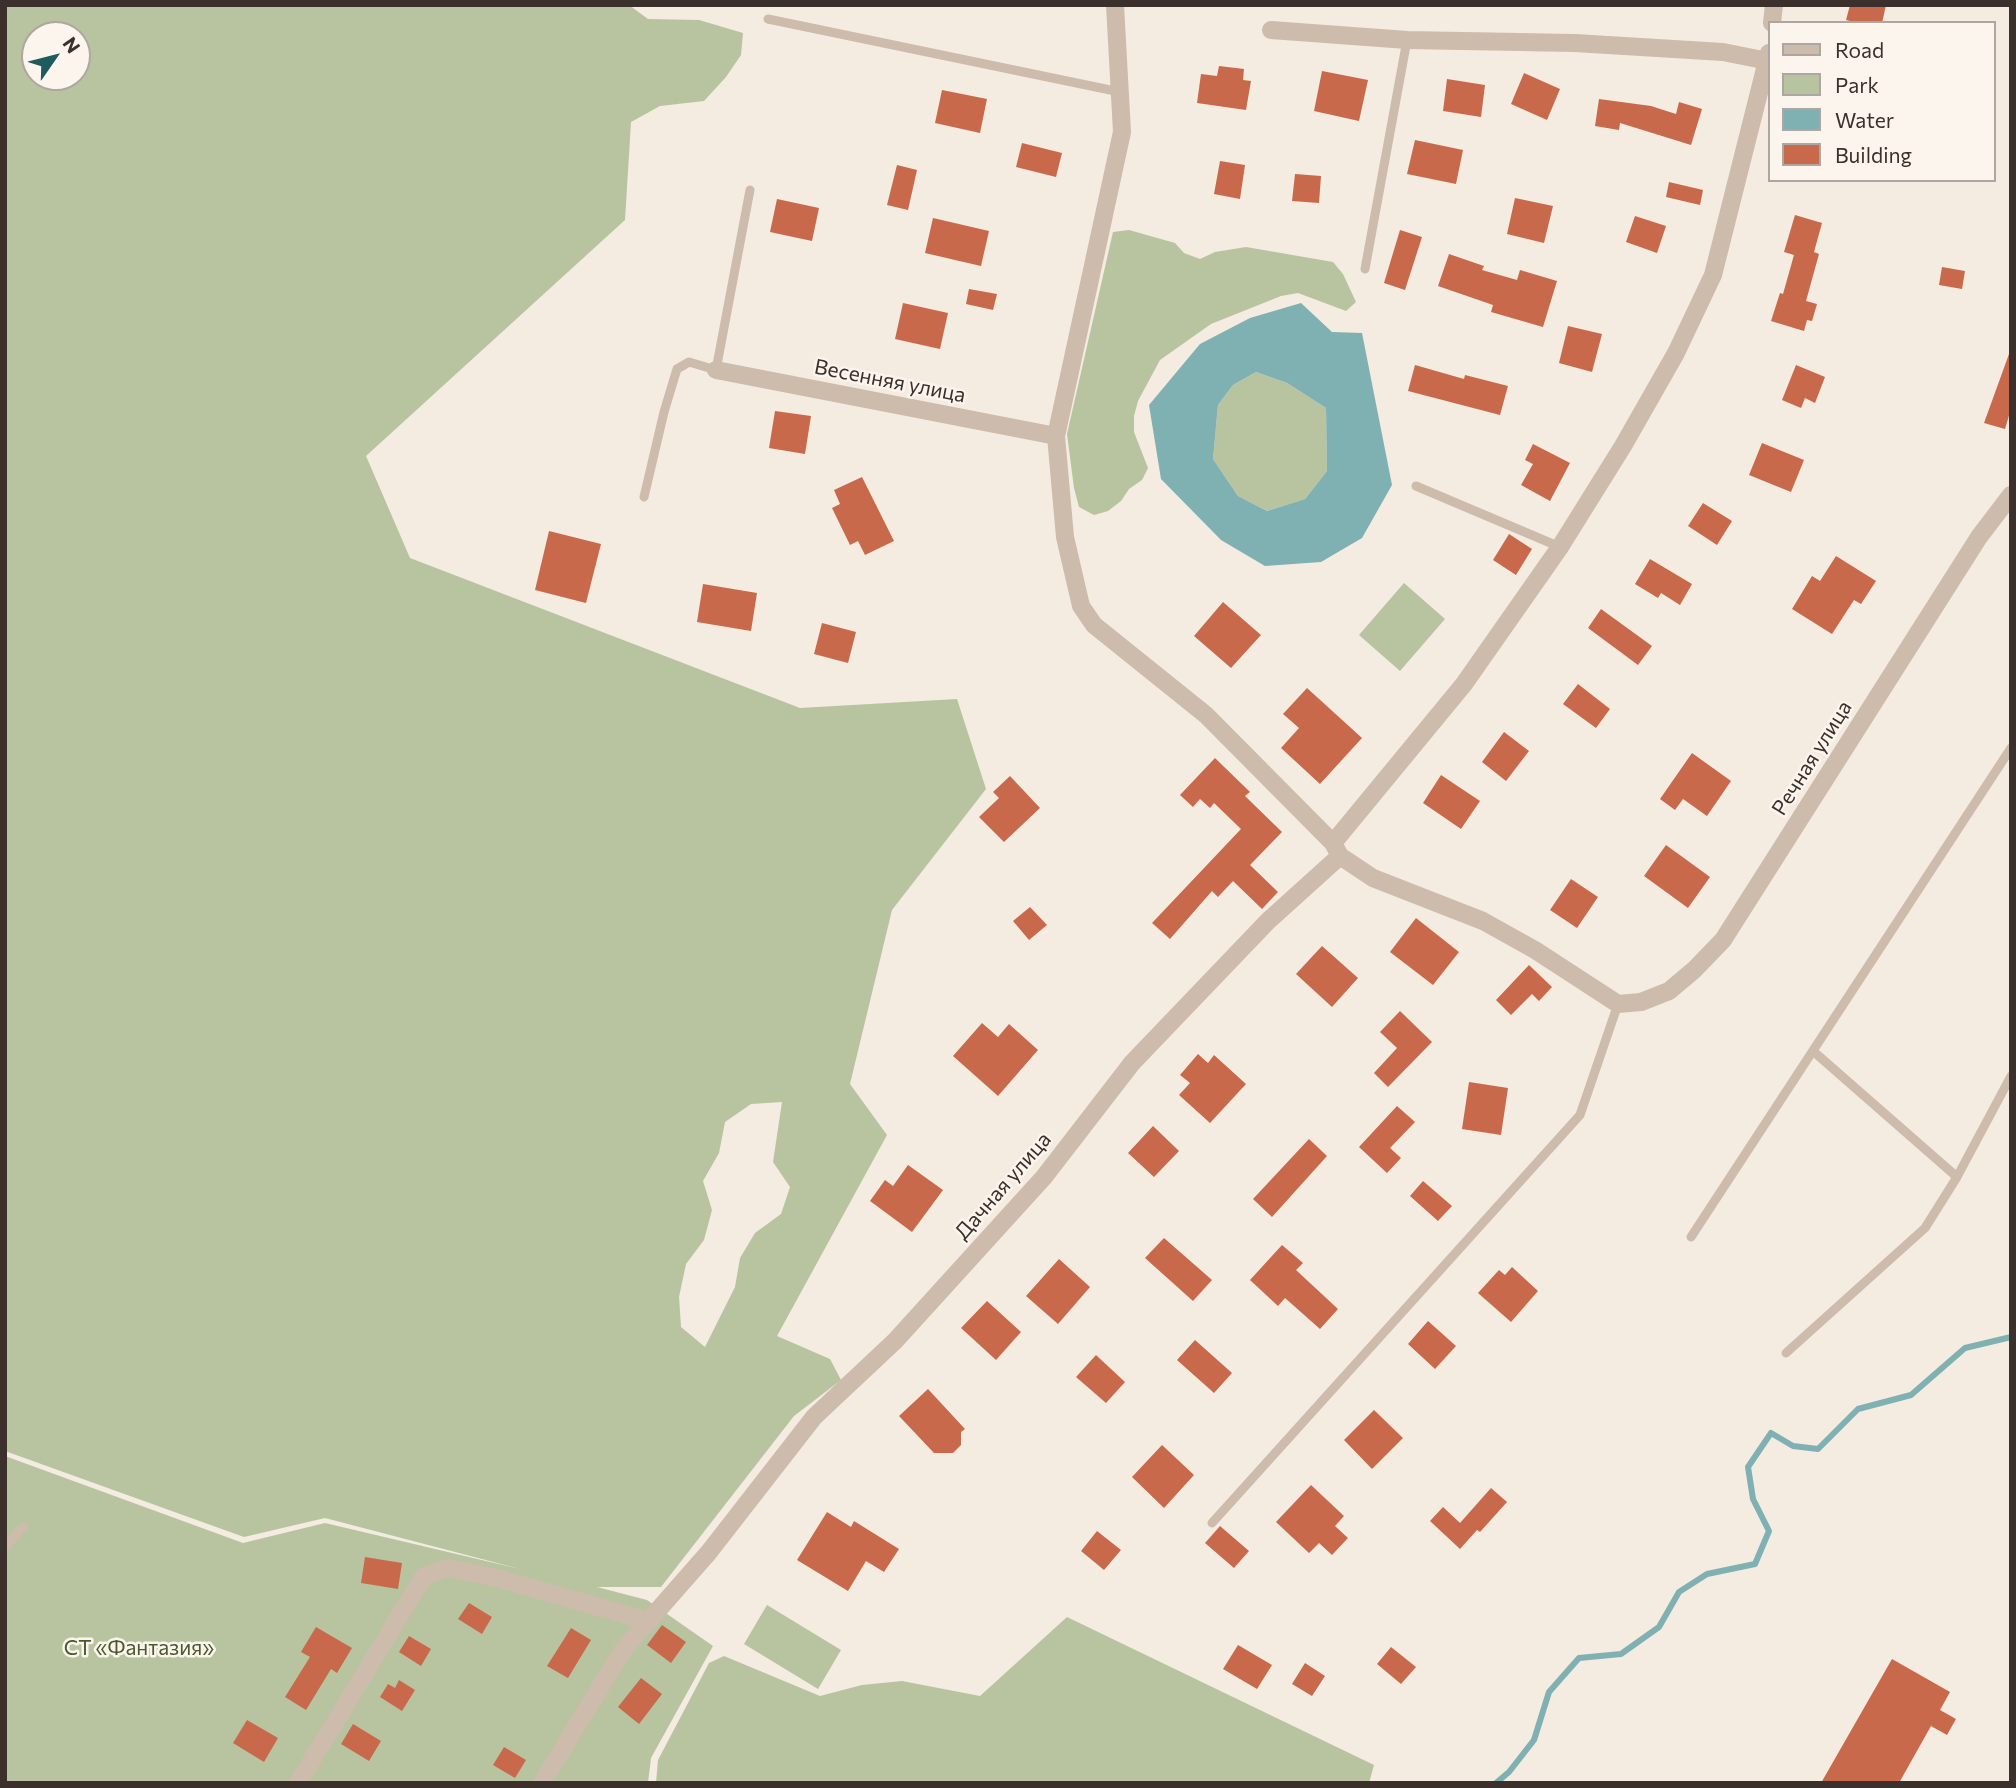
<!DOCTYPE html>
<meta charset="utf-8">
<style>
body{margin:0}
#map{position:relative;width:2016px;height:1788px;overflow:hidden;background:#f4ebe1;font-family:Commissioner,sans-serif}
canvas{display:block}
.frame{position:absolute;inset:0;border:7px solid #3b302b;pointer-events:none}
.legend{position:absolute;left:1768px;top:21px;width:228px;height:161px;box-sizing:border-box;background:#fbf5ee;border:2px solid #aea6a0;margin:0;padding:9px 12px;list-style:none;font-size:21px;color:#3b302b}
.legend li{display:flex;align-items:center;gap:14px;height:35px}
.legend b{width:35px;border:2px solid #aea6a0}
.north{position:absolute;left:21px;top:21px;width:70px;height:70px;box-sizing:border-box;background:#fbf5ee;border:2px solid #aea6a0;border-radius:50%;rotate:55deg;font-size:19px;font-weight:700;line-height:28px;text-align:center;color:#3b302b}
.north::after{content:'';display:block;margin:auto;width:24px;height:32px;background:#1f5a5e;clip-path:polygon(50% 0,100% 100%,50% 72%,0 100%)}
</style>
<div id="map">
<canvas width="2016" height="1788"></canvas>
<div class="frame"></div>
<ul class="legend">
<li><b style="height:9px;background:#cdbbac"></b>Road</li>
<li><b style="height:19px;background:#b8c4a0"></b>Park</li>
<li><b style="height:19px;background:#7fb0b2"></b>Water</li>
<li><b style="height:19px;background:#c8694b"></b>Building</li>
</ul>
<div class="north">N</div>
</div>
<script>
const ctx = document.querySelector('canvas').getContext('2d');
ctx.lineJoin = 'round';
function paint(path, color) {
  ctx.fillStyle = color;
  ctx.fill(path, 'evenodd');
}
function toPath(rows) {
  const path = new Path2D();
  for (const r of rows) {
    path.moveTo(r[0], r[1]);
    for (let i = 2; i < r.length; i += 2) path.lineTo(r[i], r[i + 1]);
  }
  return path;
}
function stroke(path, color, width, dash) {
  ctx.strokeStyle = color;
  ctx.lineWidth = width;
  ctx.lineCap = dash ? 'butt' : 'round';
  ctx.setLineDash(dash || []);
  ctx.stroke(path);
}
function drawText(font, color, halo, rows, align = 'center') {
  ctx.font = font + ' Commissioner,sans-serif';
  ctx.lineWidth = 5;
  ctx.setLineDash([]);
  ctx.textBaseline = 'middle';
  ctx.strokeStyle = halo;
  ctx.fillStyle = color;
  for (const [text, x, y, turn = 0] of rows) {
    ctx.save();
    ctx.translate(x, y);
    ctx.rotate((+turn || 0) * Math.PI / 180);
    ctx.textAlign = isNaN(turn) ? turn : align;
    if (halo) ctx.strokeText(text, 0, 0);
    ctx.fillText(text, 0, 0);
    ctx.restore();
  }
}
paint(toPath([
 [5,5,629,5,648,19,699,20,743,33,741,55,726,77,704,101,660,106,631,122,625,220,366,456,410,558,800,708,957,699,986,789,892,910,850,1084,887,1135,777,1336,830,1359,841,1380,794,1416,661,1587,597,1587,647,1600,713,1646,651,1758,648,1783,5,1783,5,1456,243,1543,325,1523,520,1569,325,1518,244,1537,5,1451],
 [35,35,77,35,77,77,35,77],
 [782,1102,773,1162,790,1187,781,1214,755,1233,740,1258,735,1287,705,1347,681,1327,679,1297,686,1264,704,1240,712,1210,703,1181,719,1153,725,1122,751,1104],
 [1129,230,1175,243,1184,253,1200,259,1215,252,1246,247,1333,262,1343,274,1356,302,1346,311,1298,293,1281,296,1211,324,1160,360,1138,401,1134,416,1134,432,1148,468,1142,480,1129,489,1121,501,1108,511,1094,515,1079,507,1074,488,1067,434,1113,232],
 [1256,372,1287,383,1326,408,1327,471,1305,499,1267,511,1238,496,1213,459,1218,405,1233,385],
 [1404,583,1445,619,1400,671,1359,635],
 [767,1605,841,1650,818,1689,744,1644],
 [1067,1617,1374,1765,1369,1783,656,1783,658,1760,709,1663,724,1656,820,1696,862,1685,902,1681,980,1696]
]), '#b8c4a0');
paint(toPath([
 [1301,303,1332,332,1362,333,1392,485,1362,538,1321,562,1265,566,1221,540,1161,479,1149,405,1200,344,1250,318],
 [1256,372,1287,383,1326,408,1327,471,1305,499,1267,511,1238,496,1213,459,1218,405,1233,385]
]), '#7fb0b2');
stroke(toPath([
 [1496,1783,1509,1772,1534,1740,1549,1692,1579,1658,1621,1654,1659,1627,1679,1592,1707,1574,1755,1564,1769,1531,1753,1499,1748,1467,1771,1433,1793,1446,1818,1449,1858,1409,1911,1395,1965,1348,2011,1337]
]), '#7fb0b2', 6);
paint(toPath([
 [1850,5,1886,5,1882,23,1858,23,1846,20],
 [1219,66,1244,69,1243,80,1251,81,1246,110,1197,103,1201,74,1217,76],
 [1322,71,1368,80,1359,121,1314,111],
 [1524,73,1560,89,1547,120,1511,104],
 [1447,79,1485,85,1481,117,1443,111],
 [942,90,987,99,980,133,935,123],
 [1599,99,1651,106,1676,114,1679,102,1702,109,1691,145,1620,123,1619,130,1595,126],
 [1415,140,1463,150,1456,184,1407,174],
 [1022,143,1062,153,1056,177,1016,167],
 [1220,161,1245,165,1240,199,1214,194],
 [897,165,917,170,908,210,887,205],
 [1295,174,1321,176,1319,203,1292,201],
 [1669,182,1703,190,1700,205,1666,197],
 [1515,198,1553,206,1544,243,1507,234],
 [777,199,819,208,812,241,770,232],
 [1795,215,1822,223,1814,252,1819,254,1806,301,1817,304,1812,321,1807,320,1804,331,1771,321,1780,293,1783,294,1794,255,1784,252],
 [1635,216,1666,226,1657,253,1626,242],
 [933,218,989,231,981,266,925,253],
 [1400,230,1422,237,1405,290,1384,283],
 [1449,254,1484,266,1482,270,1517,280,1520,270,1557,281,1543,327,1491,312,1493,305,1438,286],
 [1942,267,1965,271,1962,289,1939,285],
 [969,289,997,294,993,310,966,304],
 [903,303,948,313,940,349,895,339],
 [1568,326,1602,334,1592,372,1559,363],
 [2009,354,2011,354,2011,409,2005,429,1984,423],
 [1415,365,1464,379,1465,375,1508,386,1500,415,1408,391],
 [1796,365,1825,377,1815,403,1805,398,1801,408,1782,400],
 [775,411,811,416,805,454,769,448],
 [1762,443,1804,460,1791,492,1749,475],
 [1533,444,1570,463,1550,501,1521,485,1533,464,1525,460],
 [862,477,894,541,865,555,858,541,850,545,832,508,840,504,834,490],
 [1703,503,1732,521,1717,545,1688,526],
 [549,531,601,544,586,603,535,590],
 [1509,534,1532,549,1516,575,1493,560],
 [1836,556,1876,581,1861,604,1854,600,1832,634,1792,609,1812,576,1820,581],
 [1650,559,1692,584,1680,605,1661,593,1658,598,1635,584],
 [703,584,757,593,751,631,697,622],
 [1223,602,1261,635,1231,668,1194,636],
 [1601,609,1652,646,1638,665,1588,628],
 [822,623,856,632,848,663,814,654],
 [1578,684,1610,709,1596,728,1563,704],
 [1307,688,1362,738,1320,784,1281,748,1299,728,1283,714],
 [1504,732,1529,751,1506,781,1482,762],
 [1692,753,1731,781,1707,816,1683,799,1675,810,1660,799],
 [1215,758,1250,792,1245,796,1282,832,1250,865,1278,892,1262,909,1233,881,1218,897,1212,891,1170,939,1152,923,1241,829,1214,803,1210,808,1200,799,1193,807,1180,795],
 [1441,775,1480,801,1461,829,1423,803],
 [1010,776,1040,808,1004,842,979,817,999,798,993,792],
 [1666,845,1710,877,1688,908,1644,876],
 [1571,879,1598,897,1577,928,1550,910],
 [1030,907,1047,925,1029,940,1013,921],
 [1416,918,1459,952,1433,985,1390,952],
 [1322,946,1358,978,1332,1007,1296,974],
 [1529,965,1552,987,1539,1001,1532,994,1511,1015,1496,1000],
 [1400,1011,1432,1042,1388,1087,1374,1073,1397,1048,1380,1032],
 [982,1023,998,1037,1009,1024,1038,1050,998,1096,953,1056],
 [1198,1054,1208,1063,1214,1055,1246,1084,1210,1123,1179,1095,1190,1083,1180,1075],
 [1469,1082,1508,1088,1501,1135,1462,1129],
 [1397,1106,1415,1122,1390,1148,1401,1158,1387,1173,1359,1147],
 [1153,1126,1179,1151,1154,1177,1128,1153],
 [1309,1139,1327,1156,1272,1217,1253,1199],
 [908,1165,943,1190,912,1232,870,1201,885,1180,893,1186],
 [1423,1181,1452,1206,1438,1221,1410,1196],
 [1164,1238,1212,1280,1193,1301,1145,1258],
 [1282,1245,1303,1263,1296,1270,1338,1309,1320,1329,1285,1298,1278,1306,1250,1280],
 [1059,1259,1090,1287,1058,1324,1026,1296],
 [1512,1267,1538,1291,1511,1322,1478,1293,1499,1270,1505,1275],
 [987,1301,1021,1332,996,1360,961,1328],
 [1428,1321,1456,1346,1435,1369,1408,1344],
 [1195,1340,1232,1373,1214,1393,1177,1360],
 [1096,1355,1125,1382,1106,1403,1076,1377],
 [928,1389,965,1429,961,1432,961,1445,953,1453,934,1453,899,1416],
 [1374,1410,1403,1438,1372,1469,1344,1440],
 [1162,1445,1194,1475,1164,1508,1132,1477],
 [1311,1485,1344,1516,1335,1526,1348,1538,1332,1555,1319,1543,1309,1553,1276,1522],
 [1491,1488,1507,1502,1480,1532,1477,1530,1460,1549,1430,1521,1443,1507,1460,1523],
 [827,1512,851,1527,854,1521,899,1549,884,1572,866,1561,848,1591,797,1560],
 [1220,1526,1249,1551,1234,1568,1205,1543],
 [1097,1531,1121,1550,1104,1570,1081,1551],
 [365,1557,402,1563,398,1589,361,1583],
 [469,1603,492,1617,482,1634,458,1619],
 [662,1625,686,1642,671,1663,647,1645],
 [316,1627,352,1648,337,1673,331,1669,306,1710,285,1697,310,1657,301,1652],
 [571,1628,591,1640,568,1678,547,1666],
 [409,1636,431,1649,421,1666,399,1652],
 [1238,1645,1272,1665,1257,1689,1223,1669],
 [1391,1647,1416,1667,1401,1684,1377,1664],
 [1892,1659,1950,1692,1940,1710,1956,1719,1947,1735,1931,1726,1899,1783,1821,1783],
 [1305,1663,1325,1676,1312,1696,1292,1684],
 [641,1678,662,1694,639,1724,618,1707],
 [399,1680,415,1690,402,1711,380,1697,388,1684,395,1688],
 [247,1720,278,1738,264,1762,233,1743],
 [353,1724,381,1741,369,1761,341,1744],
 [504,1747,526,1760,515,1778,493,1765]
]), '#c8694b');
stroke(toPath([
 [768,19,1120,92],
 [1365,269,1407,40],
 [1416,486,1560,547],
 [644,497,664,412,677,369,689,362,716,370,750,190],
 [1813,1051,1957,1177],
 [1691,1237,2011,748],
 [1786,1353,1925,1228,1957,1177,2011,1076],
 [1212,1523,1580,1115,1618,1004],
 [5,1547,24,1526]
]), '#cdbbac', 9);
stroke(toPath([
 [1115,5,1122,132,1056,436,1065,537,1081,606,1094,625,1206,715,1333,843,1340,856,1373,878,1483,921,1535,950,1618,1004,1641,1002,1669,991,1694,970,1723,940,1979,537,2011,495],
 [1772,23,1774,5],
 [1271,30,1407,40,1575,43,1723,52,1768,61],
 [716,370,1056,436],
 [1333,843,1464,684,1560,547,1623,446,1676,353,1713,275,1769,53],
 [298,1783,424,1576,448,1568,497,1578,648,1621],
 [542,1783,623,1650,709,1552,814,1417,895,1341,1044,1177,1132,1063,1268,921,1340,856]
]), '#cdbbac', 18);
drawText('21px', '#3b302b', '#fbf5ee', [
 ["Весенняя улица",890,381,11],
 ["Речная улица",1812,758,-58],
 ["Дачная улица",1003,1186,-49]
]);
drawText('21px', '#4a5a2e', '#fbf5ee', [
 ["СТ «Фантазия»",139,1648]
]);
</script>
